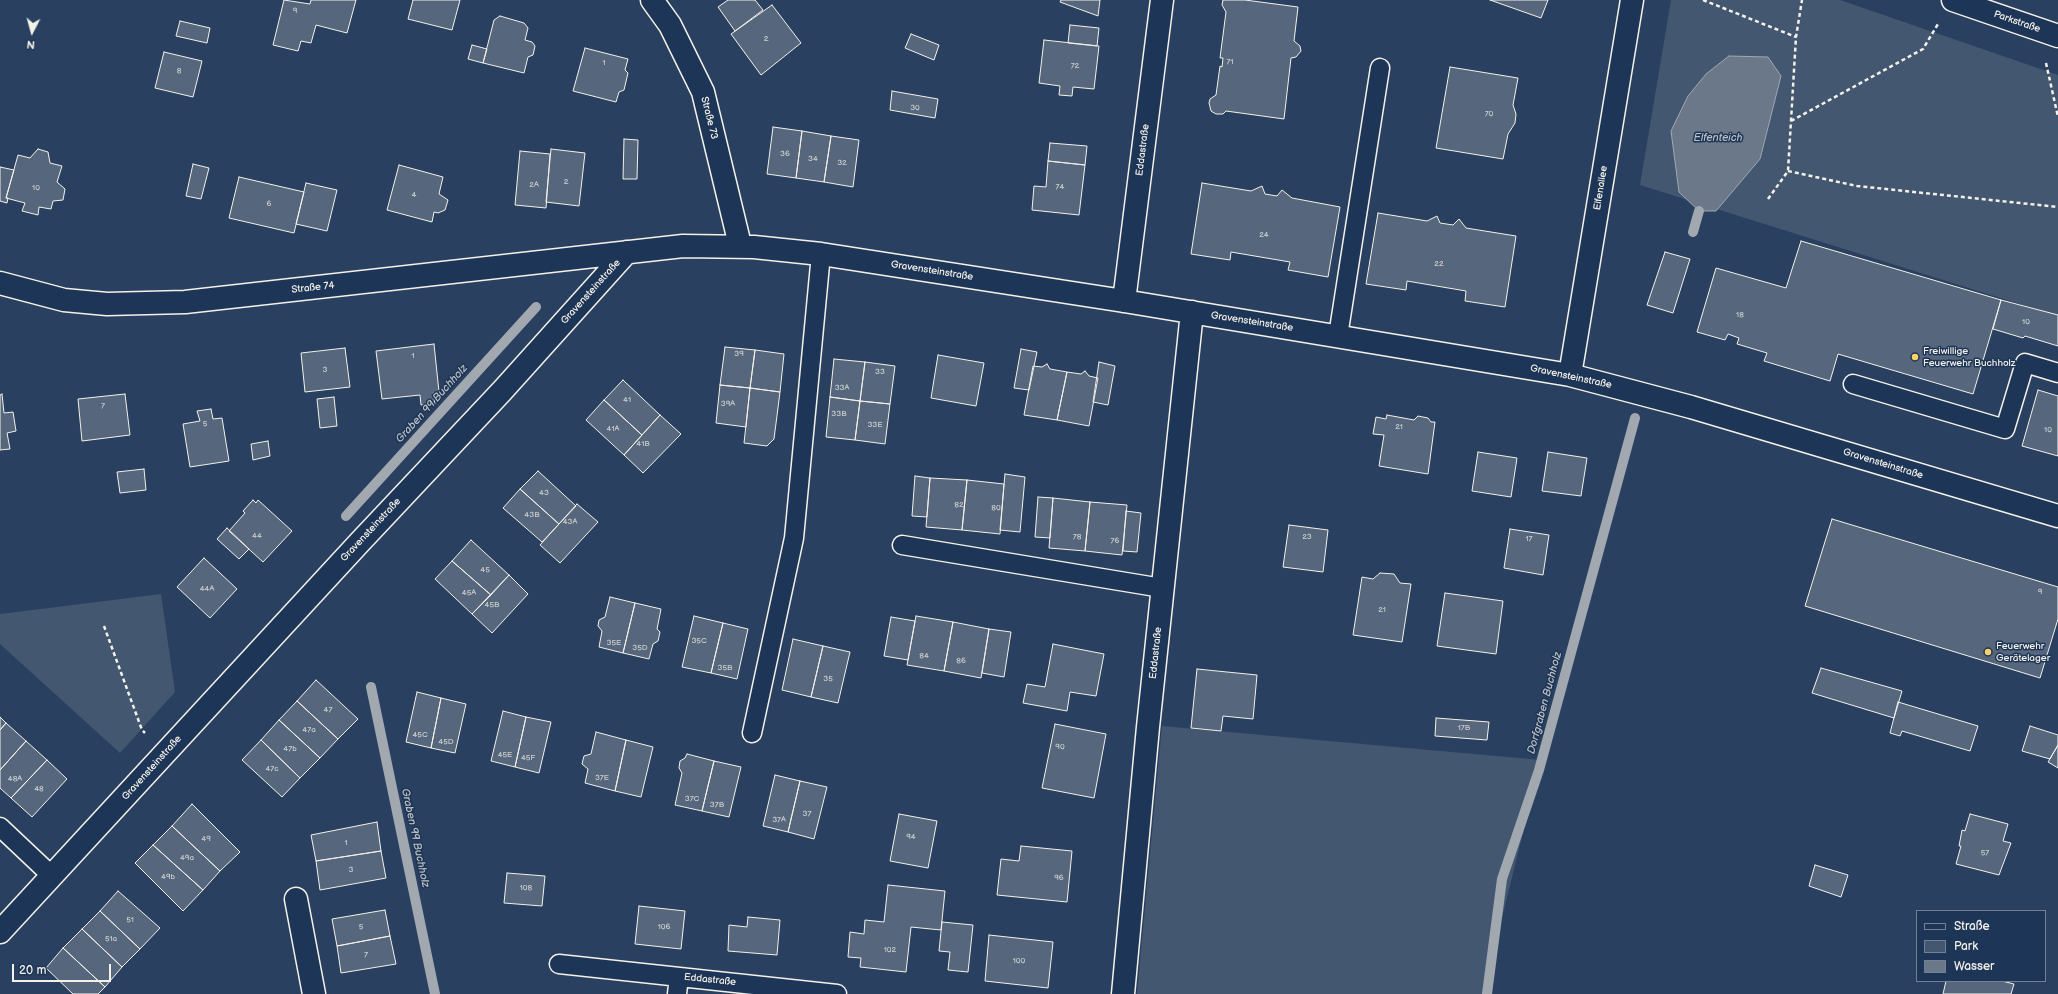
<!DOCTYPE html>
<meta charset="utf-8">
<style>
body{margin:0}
#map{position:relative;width:2058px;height:994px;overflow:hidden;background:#2a4060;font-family:"Balsamiq Sans",sans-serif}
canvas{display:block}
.legend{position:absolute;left:1916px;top:910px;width:130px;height:72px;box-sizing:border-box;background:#1d3557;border:1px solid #738091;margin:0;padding:5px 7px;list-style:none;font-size:12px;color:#f4f1e8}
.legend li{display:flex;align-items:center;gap:8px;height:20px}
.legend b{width:20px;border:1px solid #738091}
.north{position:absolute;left:12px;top:12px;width:40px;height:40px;-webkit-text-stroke:3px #1d3557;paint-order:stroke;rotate:186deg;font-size:11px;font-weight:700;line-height:16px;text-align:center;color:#f4f1e8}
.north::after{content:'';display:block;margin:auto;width:14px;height:18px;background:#f4f1e8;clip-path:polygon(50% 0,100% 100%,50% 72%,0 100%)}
.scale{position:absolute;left:12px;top:964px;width:99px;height:18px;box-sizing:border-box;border:2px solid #f4f1e8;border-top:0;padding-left:5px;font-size:12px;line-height:14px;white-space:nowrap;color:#f4f1e8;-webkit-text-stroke:3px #1d3557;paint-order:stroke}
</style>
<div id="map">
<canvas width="2058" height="994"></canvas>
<ul class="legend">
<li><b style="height:5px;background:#1d3557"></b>Straße</li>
<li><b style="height:11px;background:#445771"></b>Park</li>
<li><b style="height:11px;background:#6a788a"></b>Wasser</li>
</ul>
<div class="north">N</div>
<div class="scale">20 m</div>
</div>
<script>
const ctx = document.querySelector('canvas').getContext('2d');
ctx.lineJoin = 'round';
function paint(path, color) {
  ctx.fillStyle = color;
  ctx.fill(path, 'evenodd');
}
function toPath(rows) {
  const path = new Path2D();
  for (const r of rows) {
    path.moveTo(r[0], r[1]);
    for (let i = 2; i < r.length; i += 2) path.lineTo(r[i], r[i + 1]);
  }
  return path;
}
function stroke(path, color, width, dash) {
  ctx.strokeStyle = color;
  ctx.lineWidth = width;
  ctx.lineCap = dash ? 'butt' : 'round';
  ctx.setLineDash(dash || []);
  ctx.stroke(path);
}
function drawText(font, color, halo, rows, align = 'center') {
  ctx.font = font + ' "Balsamiq Sans",sans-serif';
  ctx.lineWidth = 3;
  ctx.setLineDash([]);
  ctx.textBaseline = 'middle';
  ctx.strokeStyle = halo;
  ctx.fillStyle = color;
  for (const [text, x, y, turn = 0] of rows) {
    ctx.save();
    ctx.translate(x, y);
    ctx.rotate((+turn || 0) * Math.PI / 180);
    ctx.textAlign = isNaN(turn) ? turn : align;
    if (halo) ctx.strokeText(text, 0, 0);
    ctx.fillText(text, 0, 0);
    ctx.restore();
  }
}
paint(toPath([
 [1671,0,1840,0,2058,75,2058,316,1640,185],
 [161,594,175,692,120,753,0,644,0,614],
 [1162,726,1541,760,1495,946,1489,994,1137,994]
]), '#445771');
const water = toPath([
 [1729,56,1768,57,1781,76,1760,159,1716,211,1699,211,1679,192,1671,131,1688,96,1706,74,1729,56]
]);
paint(water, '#6a788a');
stroke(water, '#a1a8b0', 1);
stroke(toPath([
 [1693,232,1699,211],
 [346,516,536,307],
 [371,687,435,994],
 [1487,994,1502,879,1539,770,1635,418]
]), '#a1a8b0', 10);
const building = toPath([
 [284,0,310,4,311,0,356,0,347,33,316,25,311,43,301,41,298,51,273,45,284,0],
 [413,0,460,0,452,30,408,19,413,0],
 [728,0,755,0,763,10,735,31,718,7,728,0],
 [1061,0,1100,0,1098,16,1060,2,1061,0],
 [1223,0,1245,0,1298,7,1294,41,1300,46,1301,51,1296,57,1291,58,1284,119,1226,111,1223,114,1216,114,1211,111,1209,103,1210,99,1216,95,1220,66,1222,67,1223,58,1220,58,1226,12,1222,5,1223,0],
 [1490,0,1548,0,1541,18,1490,0],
 [772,5,801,43,761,75,731,34,772,5],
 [500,16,524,23,528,28,525,40,532,42,535,46,533,55,528,57,524,73,483,63,494,20,500,16],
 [180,21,210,28,207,43,176,36,180,21],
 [1070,25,1099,28,1097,46,1068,43,1070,25],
 [911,34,939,45,934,60,905,48,911,34],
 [1044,40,1099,46,1094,89,1073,87,1072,96,1059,95,1060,86,1039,83,1044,40],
 [472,45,487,49,483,63,468,59,472,45],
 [585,48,628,59,625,70,628,73,624,90,619,92,616,102,573,91,585,48],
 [164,52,202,61,193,97,155,88,164,52],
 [1450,67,1518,78,1513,105,1516,114,1515,123,1508,134,1503,159,1436,148,1450,67],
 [892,91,938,99,935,118,890,110,892,91],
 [773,127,802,131,796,178,767,174,773,127],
 [802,131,831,136,824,182,796,178,802,131],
 [831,136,859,140,853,187,824,182,831,136],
 [624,139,638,140,637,179,623,179,624,139],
 [1050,143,1087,146,1085,165,1048,161,1050,143],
 [38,149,48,152,50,163,62,166,57,182,65,189,63,200,53,201,51,209,39,207,38,215,22,211,25,203,6,198,18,155,30,158,38,149],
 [551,149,585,153,579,206,546,202,551,149],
 [520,151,550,154,546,208,515,205,520,151],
 [1048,161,1085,165,1079,215,1032,210,1034,186,1046,187,1048,161],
 [193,164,209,168,201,199,186,196,193,164],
 [399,165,443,177,439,194,448,200,445,210,438,213,434,212,432,222,387,210,399,165],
 [0,167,14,170,6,198,8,198,7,203,0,201,0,167],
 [239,177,304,192,294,233,229,218,239,177],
 [306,183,337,190,327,231,296,224,306,183],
 [1202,183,1251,191,1262,186,1265,194,1277,196,1282,190,1292,198,1340,207,1328,277,1288,270,1290,262,1231,252,1230,260,1191,254,1202,183],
 [1378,213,1427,221,1437,216,1440,223,1453,225,1459,219,1466,228,1516,236,1505,307,1465,301,1466,291,1407,281,1406,290,1366,284,1378,213],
 [1801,241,2001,300,1973,394,1838,354,1830,381,1764,361,1767,353,1737,344,1739,338,1728,334,1725,340,1697,332,1716,268,1786,288,1801,241],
 [1665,252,1690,259,1673,313,1647,305,1665,252],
 [2001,300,2058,315,2058,346,2025,336,2023,338,1993,329,2001,300],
 [434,344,439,392,433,393,435,404,421,405,420,395,382,399,376,351,434,344],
 [725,347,755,350,750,388,720,385,725,347],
 [345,348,350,387,305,392,301,353,345,348],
 [1021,349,1037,352,1029,390,1014,388,1021,349],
 [755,350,784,354,780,392,750,388,755,350],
 [938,355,984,363,976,406,931,398,938,355],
 [834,359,865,362,860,401,830,397,834,359],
 [865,362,895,366,890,404,860,401,865,362],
 [1099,362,1115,366,1108,405,1093,402,1099,362],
 [1047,364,1050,369,1067,372,1057,420,1024,415,1033,366,1042,367,1047,364],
 [1085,371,1089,376,1098,378,1089,426,1057,420,1067,372,1081,374,1085,371],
 [623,380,660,415,642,435,604,400,623,380],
 [720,385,750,388,746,427,716,423,720,385],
 [750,388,780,392,774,439,767,446,744,443,750,388],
 [2038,390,2058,396,2058,456,2022,446,2038,390],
 [2,394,4,413,13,412,16,431,7,433,10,449,0,450,0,395,2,394],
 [125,394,130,435,82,441,78,399,125,394],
 [334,397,337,426,320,428,317,399,334,397],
 [830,397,860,401,855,440,826,437,830,397],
 [604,400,642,435,624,455,586,420,604,400],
 [860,401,890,404,885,444,855,440,860,401],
 [211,409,213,419,222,418,229,461,190,467,183,424,200,421,197,411,211,409],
 [660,415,681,434,643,473,624,455,660,415],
 [1387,415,1414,420,1418,416,1428,418,1431,422,1435,422,1428,474,1379,466,1384,435,1373,434,1376,417,1386,419,1387,415],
 [268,441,270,456,253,460,251,444,268,441],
 [1478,452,1517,458,1511,497,1472,491,1478,452],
 [1548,452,1587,458,1581,496,1542,491,1548,452],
 [144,469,146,490,120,493,117,472,144,469],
 [538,471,576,506,559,524,520,489,538,471],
 [1005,474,1025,477,1020,532,1000,530,1005,474],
 [915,476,930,478,927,517,912,516,915,476],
 [930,478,967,480,962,530,926,527,930,478],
 [967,480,1004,484,1000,534,962,530,967,480],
 [520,489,559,524,542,542,503,508,520,489],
 [1038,497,1053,498,1050,538,1035,537,1038,497],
 [1053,498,1090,502,1085,551,1049,548,1053,498],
 [253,500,256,503,258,500,292,531,263,562,229,531,245,513,243,511,253,500],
 [1090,502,1127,505,1122,555,1085,551,1090,502],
 [577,504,598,522,560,563,540,545,577,504],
 [1126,511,1141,513,1137,552,1123,551,1126,511],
 [1832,519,2058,587,2058,619,2040,678,1805,606,1832,519],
 [1289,525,1328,530,1323,572,1283,567,1289,525],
 [227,528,249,549,239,559,217,539,227,528],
 [1510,529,1549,535,1543,575,1504,568,1510,529],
 [471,540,509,575,491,595,452,561,471,540],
 [204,558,237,589,210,618,177,587,204,558],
 [452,561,491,595,472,614,435,579,452,561],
 [1380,573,1394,574,1400,583,1411,584,1402,642,1353,635,1362,577,1373,579,1380,573],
 [509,575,528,594,492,633,472,614,509,575],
 [1445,593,1503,601,1496,654,1437,646,1445,593],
 [610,597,635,603,623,653,599,647,602,631,598,626,599,620,605,617,610,597],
 [635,603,661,609,657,629,660,632,658,641,653,644,649,659,623,653,635,603],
 [694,616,723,623,711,673,682,667,694,616],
 [916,616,953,622,944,671,907,665,916,616],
 [891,617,915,621,908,660,884,656,891,617],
 [953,622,989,629,981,678,944,671,953,622],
 [723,623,748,629,737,679,711,673,723,623],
 [989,629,1011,632,1004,677,982,673,989,629],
 [793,639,823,646,811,697,782,690,793,639],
 [1053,644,1104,654,1096,696,1070,692,1067,711,1023,703,1027,684,1045,687,1053,644],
 [823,646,850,652,838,703,811,697,823,646],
 [1821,668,1902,691,1894,718,1812,693,1821,668],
 [1197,669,1257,675,1253,719,1223,716,1221,731,1191,728,1197,669],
 [316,680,358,719,338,739,297,701,316,680],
 [417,692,441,698,431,748,406,742,417,692],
 [441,698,466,704,455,753,431,748,441,698],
 [297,701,338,739,320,758,279,720,297,701],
 [1898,702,1978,726,1970,751,1902,731,1900,736,1890,733,1898,702],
 [503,711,526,717,515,767,491,761,503,711],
 [0,717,6,723,0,730,0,717],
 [526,717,551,722,539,773,515,767,526,717],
 [1436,718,1489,722,1487,740,1435,736,1436,718],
 [279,720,320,758,300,778,261,740,279,720],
 [6,723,26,741,0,770,0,730,6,723],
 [1055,724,1106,734,1094,798,1042,788,1055,724],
 [2030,726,2058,735,2058,745,2050,759,2022,751,2030,726],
 [596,732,626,740,615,791,585,783,588,769,582,764,584,756,591,754,596,732],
 [261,740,300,778,282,797,242,760,261,740],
 [626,740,653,747,641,797,615,791,626,740],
 [26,741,47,760,11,798,0,788,0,770,26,741],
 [2058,745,2058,768,2048,762,2058,745],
 [687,754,714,761,702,811,675,805,682,773,679,768,680,761,685,758,687,754],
 [47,760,67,779,32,817,11,798,47,760],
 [714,761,741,767,729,817,702,811,714,761],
 [775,775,800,781,788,832,763,826,775,775],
 [800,781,827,787,814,839,788,832,800,781],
 [192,804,240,852,220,871,172,826,192,804],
 [899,814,937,821,928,868,890,861,899,814],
 [1970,814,2008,824,2003,841,2011,843,1999,875,1956,864,1961,846,1959,846,1962,830,1965,831,1970,814],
 [377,822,381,851,316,861,311,835,377,822],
 [172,826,220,871,203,890,153,845,172,826],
 [153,845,203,890,183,911,135,863,153,845],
 [1021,846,1072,851,1067,902,997,895,1001,859,1019,861,1021,846],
 [381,851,386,878,320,890,316,861,381,851],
 [1815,865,1848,875,1841,897,1809,886,1815,865],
 [507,873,545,876,542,906,504,903,507,873],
 [888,885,945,891,941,930,911,927,906,972,860,967,861,958,848,957,850,932,864,934,865,920,884,922,888,885],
 [118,891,160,928,140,949,100,911,118,891],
 [639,906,685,911,681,949,635,944,639,906],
 [385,910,390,936,337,946,332,919,385,910],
 [100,911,140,949,122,967,82,929,100,911],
 [748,917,780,920,777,955,728,951,729,925,747,927,748,917],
 [942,922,973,925,968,972,948,970,950,952,939,951,942,922],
 [82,929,122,967,105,987,63,948,82,929],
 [989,935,1053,942,1048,988,985,981,989,935],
 [390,936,396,964,341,973,337,946,390,936],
 [63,948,105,987,98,994,73,994,46,968,63,948],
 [1946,981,2002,981,2014,984,2011,994,1943,994,1946,981]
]);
paint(building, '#56677d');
stroke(building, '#f4f1e8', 1);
const lane = toPath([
 [1338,336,1380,68],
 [1853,384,2005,429,2025,363,2058,373],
 [902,545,1162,588],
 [752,733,794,538,821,254],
 [0,827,52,876],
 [559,964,837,994],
 [677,994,679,977]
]);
const street = toPath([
 [652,0,670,25,703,92,740,245],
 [1953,0,2058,36],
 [0,283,64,300,107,304,185,302,683,246,754,247,821,254,1124,301,1570,375,1691,407,2058,516],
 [1124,301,1162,0],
 [1570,375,1632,0],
 [296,899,314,994],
 [0,932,359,543,502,391,627,252],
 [1123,994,1148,727,1192,312]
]);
stroke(lane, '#f4f1e8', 21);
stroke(street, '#f4f1e8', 25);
stroke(toPath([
 [1703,0,1796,37],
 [2046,63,2058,117],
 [1791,121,1923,49,1938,24],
 [1788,171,1857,186,2058,207],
 [1768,199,1788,171,1796,37,1802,0],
 [104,626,142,730,145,733]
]), '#f4f1e8', 2.5, [4, 3]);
stroke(lane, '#1d3557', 18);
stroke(street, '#1d3557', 22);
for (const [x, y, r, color] of [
 [1915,357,4,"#ffd166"],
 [1988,652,4,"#ffd166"]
]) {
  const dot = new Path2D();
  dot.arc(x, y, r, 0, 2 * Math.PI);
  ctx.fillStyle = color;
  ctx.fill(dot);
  stroke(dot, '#1d3557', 1.5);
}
drawText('8px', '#cccecd', null, [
 ["9",295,11],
 ["2",766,39],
 ["71",1230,62],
 ["1",604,63],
 ["72",1075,66],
 ["8",179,71],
 ["30",915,108],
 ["70",1489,114],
 ["36",785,154],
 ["34",813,159],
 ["32",842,163],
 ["2",566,182],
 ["2A",534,185],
 ["74",1060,187],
 ["10",36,188],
 ["4",414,195],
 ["6",269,204],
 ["24",1264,235],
 ["22",1439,264],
 ["18",1740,315],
 ["10",2026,322],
 ["39",739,354],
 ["1",413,356],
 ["3",325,370],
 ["33",880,372],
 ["33A",842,388],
 ["41",627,400],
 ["39A",728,404],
 ["7",103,406],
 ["33B",839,414],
 ["5",205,424],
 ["33E",875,425],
 ["21",1399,427],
 ["41A",613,429],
 ["10",2048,430],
 ["41B",643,444],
 ["43",544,493],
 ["82",959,505],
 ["80",996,508],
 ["43B",532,515],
 ["43A",570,522],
 ["44",257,536],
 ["78",1077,537],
 ["23",1307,537],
 ["17",1529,539],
 ["76",1115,541],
 ["45",485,570],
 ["44A",207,589],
 ["9",2040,592],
 ["45A",469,593],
 ["45B",492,605],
 ["21",1382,610],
 ["35C",699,641],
 ["35E",614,643],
 ["35D",640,648],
 ["84",924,656],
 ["86",961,661],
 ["35B",725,668],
 ["35",828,679],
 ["47",328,710],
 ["17B",1464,728],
 ["47a",309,730],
 ["45C",420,735],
 ["45D",446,742],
 ["90",1060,747],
 ["47b",290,749],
 ["45E",505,755],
 ["45F",528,758],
 ["47c",272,769],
 ["37E",602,778],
 ["48A",15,779],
 ["48",39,789],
 ["37C",692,799],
 ["37B",717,805],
 ["37",807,814],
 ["37A",779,820],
 ["94",911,837],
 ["49",206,839],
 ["1",346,843],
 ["57",1985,853],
 ["49a",187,858],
 ["3",351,870],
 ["49b",168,877],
 ["96",1059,878],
 ["108",526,888],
 ["51",130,920],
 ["5",361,927],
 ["106",664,927],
 ["51a",111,939],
 ["102",890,950],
 ["7",366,955],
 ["100",1019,961]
]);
drawText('10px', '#f4f1e8', '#1d3557', [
 ["Parkstraße",2017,22,19],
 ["Straße 73",709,118,76],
 ["Eddastraße",1143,150,-83],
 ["Elfenallee",1601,188,-81],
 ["Gravensteinstraße",932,271,9],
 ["Straße 74",313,288,-6],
 ["Gravensteinstraße",591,292,-48],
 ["Gravensteinstraße",1252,322,9],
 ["Gravensteinstraße",1571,377,12],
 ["Gravensteinstraße",1883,464,17],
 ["Gravensteinstraße",371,530,-47],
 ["Eddastraße",1156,653,-84],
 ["Gravensteinstraße",152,768,-48],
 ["Eddastraße",710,980,6]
]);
drawText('10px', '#f4f1e8', '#1d3557', [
 ["Freiwillige",1923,351],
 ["Feuerwehr Buchholz",1923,363],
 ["Feuerwehr",1996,646],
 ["Gerätelager",1996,658]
], 'left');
drawText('italic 11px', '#bdc1c2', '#1d3557', [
 ["Elfenteich",1718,138],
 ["Graben 99 Buchholz",432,404,-48],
 ["Dorfgraben Buchholz",1545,703,-75],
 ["Graben 99 Buchholz",415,838,78]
]);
</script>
